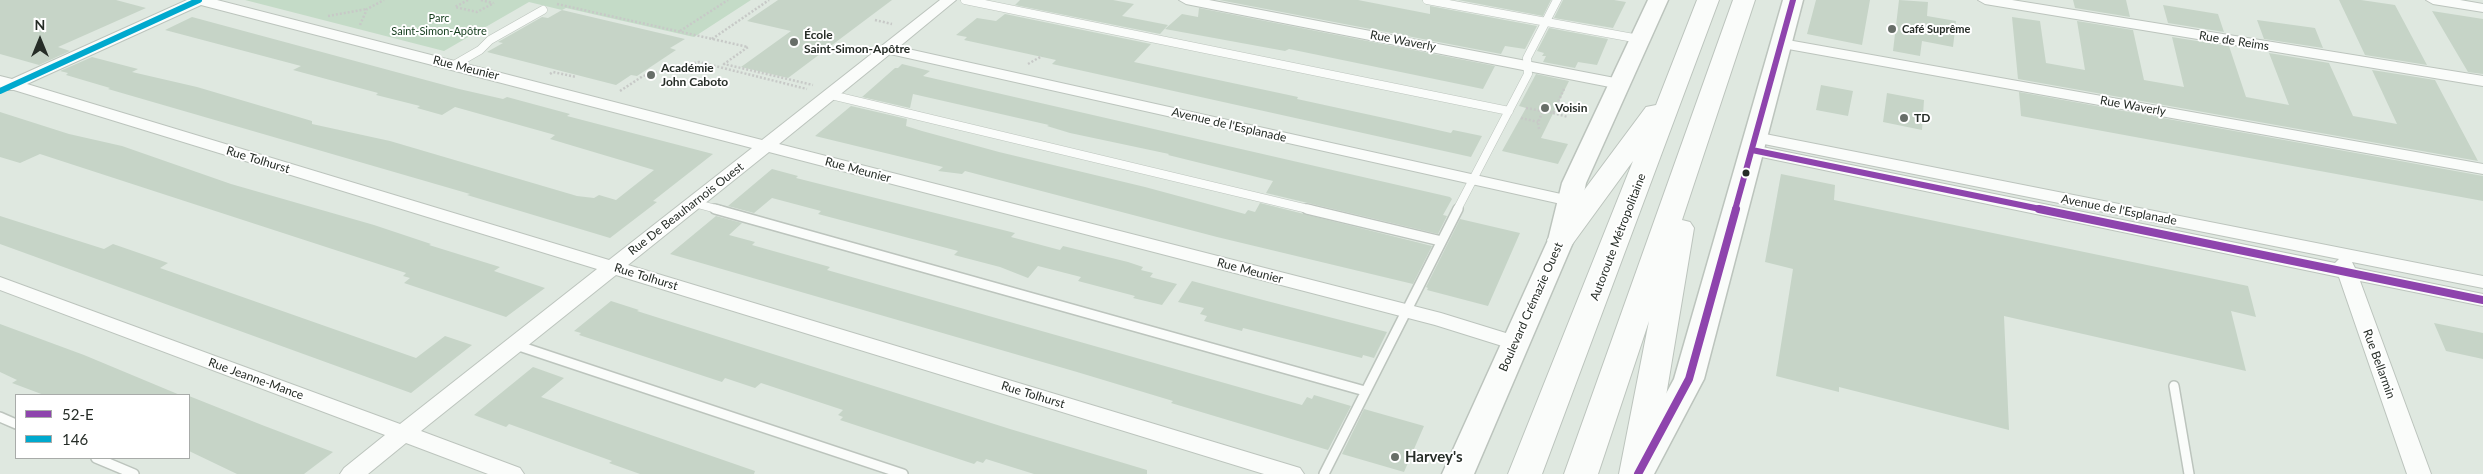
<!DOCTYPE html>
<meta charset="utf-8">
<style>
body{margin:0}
#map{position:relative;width:2483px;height:474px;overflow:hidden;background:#dfe8e0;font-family:Lato,sans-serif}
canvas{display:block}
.legend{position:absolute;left:15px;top:394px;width:175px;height:65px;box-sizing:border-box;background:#fff;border:1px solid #a8aba9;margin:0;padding:6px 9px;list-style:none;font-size:15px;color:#262d27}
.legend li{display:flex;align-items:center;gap:10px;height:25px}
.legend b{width:25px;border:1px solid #a8aba9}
.north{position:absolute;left:15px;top:15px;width:50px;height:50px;-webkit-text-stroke:4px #fff;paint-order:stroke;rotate:0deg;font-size:14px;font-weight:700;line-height:20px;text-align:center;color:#262d27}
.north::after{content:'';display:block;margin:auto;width:18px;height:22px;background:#262d27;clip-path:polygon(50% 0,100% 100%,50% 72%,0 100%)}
</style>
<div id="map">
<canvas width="2483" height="474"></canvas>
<ul class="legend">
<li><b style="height:6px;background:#8e44ad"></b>52-E</li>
<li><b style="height:6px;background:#00a9ce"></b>146</li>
</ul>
<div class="north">N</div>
</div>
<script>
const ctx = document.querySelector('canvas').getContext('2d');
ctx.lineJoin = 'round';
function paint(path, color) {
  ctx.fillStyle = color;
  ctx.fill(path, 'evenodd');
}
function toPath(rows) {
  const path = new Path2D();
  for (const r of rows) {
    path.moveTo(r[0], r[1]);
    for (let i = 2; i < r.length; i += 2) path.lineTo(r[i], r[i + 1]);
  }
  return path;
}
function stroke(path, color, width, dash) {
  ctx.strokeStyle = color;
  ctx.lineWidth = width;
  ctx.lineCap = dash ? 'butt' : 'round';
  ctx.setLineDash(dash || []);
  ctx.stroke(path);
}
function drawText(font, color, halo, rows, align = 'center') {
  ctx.font = font + ' Lato,sans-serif';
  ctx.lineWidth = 4;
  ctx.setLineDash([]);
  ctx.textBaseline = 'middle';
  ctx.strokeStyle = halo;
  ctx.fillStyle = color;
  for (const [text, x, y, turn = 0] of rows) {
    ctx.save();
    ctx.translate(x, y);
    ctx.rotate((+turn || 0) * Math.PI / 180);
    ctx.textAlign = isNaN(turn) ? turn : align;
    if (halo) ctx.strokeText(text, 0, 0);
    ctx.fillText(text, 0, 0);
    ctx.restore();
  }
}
paint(toPath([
 [245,0,751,0,694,37,566,8,562,10,529,2,444,51]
]), '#c4dbc7');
paint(toPath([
 [0,0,116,0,146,8,58,47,70,51,39,65,0,54],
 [778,0,892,0,788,78,741,67,791,31,747,21],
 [1020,0,1113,0,1134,4,1122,16,1168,25,1160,34,1015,5],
 [1219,0,1358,0,1430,14,1430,6,1537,26,1525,49,1505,46,1501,54],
 [1458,0,1551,0,1543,16],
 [1563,0,1614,0,1626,2,1613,28,1554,18],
 [1816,0,1870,0,1862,45,1807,34],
 [1899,0,1928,2,1927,16,1956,21,1953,47,1922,41,1920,56,1893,51],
 [2073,0,2126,0,2130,17,2075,8],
 [2339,0,2361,0,2395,5,2427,65,2365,55],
 [2163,5,2218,14,2224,32,2168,23],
 [1199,8,1495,66,1483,89,1289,49,1285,51,1165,29,1182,14,1198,17],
 [562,10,685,39,670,48,676,50,637,76,631,75,616,85,487,52,503,43,498,42,542,17,548,18],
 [2432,11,2483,19,2483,74,2468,72],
 [1005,14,1151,44,1134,62,1298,97,1297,99,1398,121,1451,133,1453,130,1482,136,1471,157,1052,64,1056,60,964,40,967,37,956,35,977,18,996,21],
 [192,17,459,89,503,99,507,97,570,114,567,116,713,154,653,201,657,202,610,238,467,195,470,194,108,89,110,88,66,75,68,73,60,71,92,57,138,69,132,72,197,87,312,121,312,124,390,141,577,196,594,198,599,195,616,200,654,170,550,139,555,135,455,107,442,115,417,108,420,106,376,95,378,93,293,70,301,66,165,30],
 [2012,17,2040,21,2046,63,2085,70,2077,21,2133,30,2144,80,2184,87,2172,37,2229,46,2246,97,2289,105,2269,53,2329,63,2353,116,2397,124,2372,70,2435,80,2478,161,2018,79],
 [2257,20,2315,28,2323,48,2264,39],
 [1549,28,1608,39,1597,65,1578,62,1575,68,1543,62,1546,56,1542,56,1544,53,1537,51],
 [902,64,930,71,923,76,1450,197,1452,199,1443,215,1447,216,1438,234,1266,193,1273,181,1168,155,1169,154,1070,133,1047,126,1049,125,913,94,910,108,862,97,895,68,898,68],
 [1536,74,1569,81,1541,138,1568,144,1558,164,1502,151,1526,108,1519,106],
 [1821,85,1853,91,1848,116,1816,110],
 [2019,92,2483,176,2483,201,2021,116],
 [1887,93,1924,100,1922,130,1883,122],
 [851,106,907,119,906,126,922,131,999,152,1145,187,1245,214,1248,210,1255,212,1260,203,1432,246,1413,284,1217,237,965,171,962,174,938,171,943,167,815,136],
 [0,112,69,134,122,146,231,184,374,225,431,244,429,245,500,267,494,271,545,288,506,317,404,283,410,278,403,276,406,273,40,154,20,163,0,157],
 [772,169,798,176,796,178,1015,233,1011,237,1060,250,1063,246,1128,262,1143,267,1141,270,1153,273,1150,277,1177,284,1162,305,1133,298,1135,296,1078,281,1081,277,1038,266,1028,278,1000,267,954,255,958,251,818,214,821,211,772,198,754,213,728,206],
 [1781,174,1835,185,1834,200,2248,286,2256,317,2231,311,2246,371,2004,316,2009,430,1839,387,1839,392,1776,376,1793,269,1765,262],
 [0,216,104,249,113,244,168,263,160,268,416,358,445,336,472,345,411,393,0,244],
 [716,216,742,223,729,235,755,242,752,245,830,267,827,270,1302,405,1307,397,1312,399,1314,395,1351,406,1328,450,1171,403,1173,401,1077,372,670,254],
 [1460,219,1520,233,1488,306,1427,290,1428,288,1426,287],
 [1192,281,1267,301,1387,332,1374,358,1363,355,1362,358,1243,328,1242,331,1204,321,1207,316,1200,314,1204,308,1178,302],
 [611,301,639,310,637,311,1010,429,1147,470,1147,474,1034,474,986,459,983,463,977,461,974,464,840,420,843,417,838,415,843,410,761,383,755,388,725,378,722,382,579,335,581,333,574,331],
 [2434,323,2483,333,2483,359,2446,351],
 [0,324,84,355,180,395,44,395,12,383,17,380,0,372],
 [533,367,564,378,541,397,755,471,754,474,640,474,609,463,612,461,509,424,506,427,474,415],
 [189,396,262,425,333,452,304,474,237,474,189,451],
 [1364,409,1424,426,1404,472,1342,454]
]), '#c6d4c7');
const laneFar1 = toPath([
 [965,0,1509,111],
 [1427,0,1639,39],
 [454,65,480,50,490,40,543,10],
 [831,95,1312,210],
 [694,203,720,210],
 [1457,210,1528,74,1527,58,1557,0]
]);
const lane = toPath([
 [715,209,1365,391],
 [1307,209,1441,241],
 [516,345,903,474],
 [2174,386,2189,474],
 [0,417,16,424],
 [96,458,134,474],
 [1324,474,1458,209]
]);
const street = toPath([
 [187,0,217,0,762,140,940,0,956,0,899,47,1570,196,1576,197,1579,201,1576,205,1570,206,890,54,779,144,1441,313,1522,338,1525,343,1522,348,1515,350,1435,325,769,152,628,265,1300,468,1304,474,1264,474,616,275,421,431,520,468,524,474,488,474,406,443,368,474,340,474,344,468,385,435,0,290,0,277,400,424,597,269,14,90,2,90,0,87,0,76,12,79,187,0],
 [201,5,752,148,609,260,27,84,201,5],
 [1179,0,1209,0,1620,79,1628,84,1620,89,1186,4,1179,0],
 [1978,0,2012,0,2483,76,2483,86,1985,4,1978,0],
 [2426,0,2460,0,2483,4,2483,12,2433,4,2426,0],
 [1782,39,2483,164,2483,174,1777,47,1774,44,1782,39],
 [1755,132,2483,276,2483,288,2352,262,2355,268,2483,294,2483,306,2360,281,2431,474,2407,474,2339,277,1752,155,1746,154,1743,150,1746,146,1752,145,2335,263,2339,259,1749,141,1747,137,1749,133,1755,132]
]);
const secondary = toPath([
 [1648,0,1668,0,1586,183,1574,240,1474,474,1442,474,1548,240,1562,183,1648,0],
 [1783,0,1803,0,1704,379,1654,474,1622,474,1674,379,1783,0]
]);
const highway = toPath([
 [1697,0,1719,0,1542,474,1508,474,1633,161,1571,246,1561,248,1551,246,1547,240,1646,107,1656,105,1697,0],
 [1733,0,1755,0,1682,220,1690,222,1694,228,1653,474,1619,474,1649,321,1598,474,1564,474,1733,0]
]);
stroke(laneFar1, '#bcc4bd', 9);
stroke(lane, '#bcc4bd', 12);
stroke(street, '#bcc4bd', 2);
stroke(secondary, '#bcc4bd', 3);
stroke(highway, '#bcc4bd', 2);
stroke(toPath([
 [468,0,455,7,477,12,494,3],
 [481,0,493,3],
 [557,4,748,47,724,64,813,85],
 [328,16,367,9],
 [875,20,892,24],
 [360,25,367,9,384,0],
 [680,31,728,0],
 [712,39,769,0],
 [1028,64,1042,56],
 [550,74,553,72,576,77],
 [620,91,643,76,699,62,807,89],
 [1526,108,1553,113,1564,89],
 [1553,113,1568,117],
 [1521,118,1538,122],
 [1539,129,1538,122,1543,111]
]), '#c7c9c7', 2.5, [2, 2]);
stroke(laneFar1, '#fafcfa', 8);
stroke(lane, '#fafcfa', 9);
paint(street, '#fafcfa');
paint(secondary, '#fafcfa');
paint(highway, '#fafcfa');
stroke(toPath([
 [1752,150,2045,210],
 [1735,210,1793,0]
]), '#8e44ad', 6);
stroke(toPath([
 [2039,209,2483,300],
 [1638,474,1689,379,1736,209]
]), '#8e44ad', 8);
stroke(toPath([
 [0,91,199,0]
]), '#00a9ce', 6);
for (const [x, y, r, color] of [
 [1892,29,5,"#676e68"],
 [794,42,5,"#676e68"],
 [651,75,5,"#676e68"],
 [1545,108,5,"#676e68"],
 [1904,118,5,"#676e68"],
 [1746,173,4.5,"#262d27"],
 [1395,457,5,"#676e68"]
]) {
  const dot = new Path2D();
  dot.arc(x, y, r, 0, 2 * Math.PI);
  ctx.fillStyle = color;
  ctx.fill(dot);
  stroke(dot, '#fff', 2);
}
drawText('11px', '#133c1c', '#fff', [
 ["Parc",439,18],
 ["Saint-Simon-Apôtre",439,31]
]);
drawText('bold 11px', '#262d27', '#fff', [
 ["Café Suprême",1902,29]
], 'left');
drawText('bold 12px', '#262d27', '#fff', [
 ["École",804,35],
 ["Saint-Simon-Apôtre",804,49],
 ["Académie",661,68],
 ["John Caboto",661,82],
 ["Voisin",1555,108],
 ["TD",1914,118]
], 'left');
drawText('12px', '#262d27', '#fff', [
 ["Rue Waverly",1403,41,11],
 ["Rue de Reims",2234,41,9],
 ["Rue Meunier",466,68,14],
 ["Rue Waverly",2133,106,10],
 ["Avenue de l'Esplanade",1229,125,13],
 ["Rue Tolhurst",258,160,17],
 ["Rue Meunier",858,170,15],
 ["Rue De Beauharnois Ouest",686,209,-38],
 ["Avenue de l'Esplanade",2119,210,11],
 ["Autoroute Métropolitaine",1618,237,-69],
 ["Rue Meunier",1250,271,15],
 ["Rue Tolhurst",646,277,17],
 ["Boulevard Crémazie Ouest",1531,307,-66],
 ["Rue Bellarmin",2379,364,70],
 ["Rue Jeanne-Mance",256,379,20],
 ["Rue Tolhurst",1033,395,17]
]);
drawText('bold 15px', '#262d27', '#fff', [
 ["Harvey's",1405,457]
], 'left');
</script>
